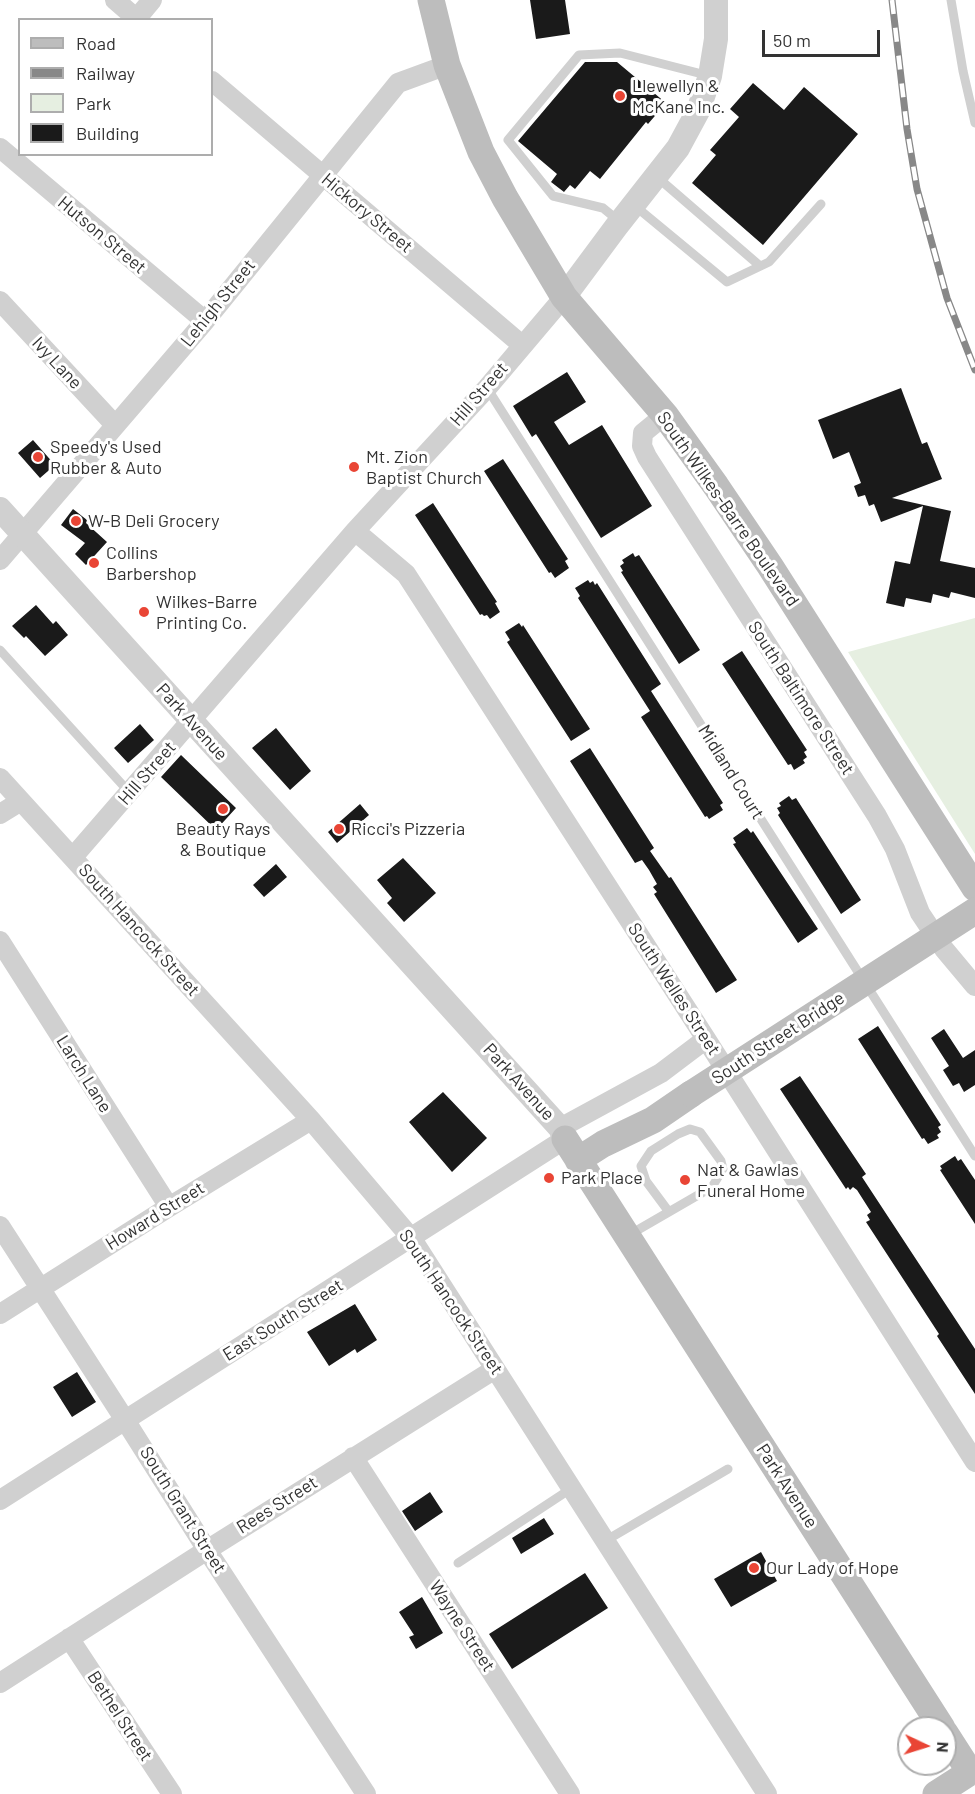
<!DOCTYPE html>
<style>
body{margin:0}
#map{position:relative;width:975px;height:1794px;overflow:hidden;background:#fff;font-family:Barlow,sans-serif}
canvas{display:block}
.legend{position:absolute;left:18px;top:18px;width:195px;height:138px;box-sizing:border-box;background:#fff;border:2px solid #adadad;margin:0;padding:8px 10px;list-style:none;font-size:18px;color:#333}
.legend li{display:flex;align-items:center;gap:12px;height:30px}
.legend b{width:30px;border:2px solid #adadad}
.north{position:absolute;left:897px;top:1716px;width:60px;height:60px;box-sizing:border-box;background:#fff;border:2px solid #adadad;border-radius:50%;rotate:94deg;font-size:16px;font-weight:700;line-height:24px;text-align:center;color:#333}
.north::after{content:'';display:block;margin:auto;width:21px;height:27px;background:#e94535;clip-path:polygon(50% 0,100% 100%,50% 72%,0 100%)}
.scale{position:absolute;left:762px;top:30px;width:118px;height:27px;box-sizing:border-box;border:3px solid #333;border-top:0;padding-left:8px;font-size:18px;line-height:21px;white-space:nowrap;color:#333;-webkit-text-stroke:4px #fff;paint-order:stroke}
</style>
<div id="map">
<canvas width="975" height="1794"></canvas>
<ul class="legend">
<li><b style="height:8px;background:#bdbdbd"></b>Road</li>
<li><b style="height:8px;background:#888"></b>Railway</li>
<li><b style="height:16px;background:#e6efe1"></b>Park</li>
<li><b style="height:16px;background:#1a1a1a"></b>Building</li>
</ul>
<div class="north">N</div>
<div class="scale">50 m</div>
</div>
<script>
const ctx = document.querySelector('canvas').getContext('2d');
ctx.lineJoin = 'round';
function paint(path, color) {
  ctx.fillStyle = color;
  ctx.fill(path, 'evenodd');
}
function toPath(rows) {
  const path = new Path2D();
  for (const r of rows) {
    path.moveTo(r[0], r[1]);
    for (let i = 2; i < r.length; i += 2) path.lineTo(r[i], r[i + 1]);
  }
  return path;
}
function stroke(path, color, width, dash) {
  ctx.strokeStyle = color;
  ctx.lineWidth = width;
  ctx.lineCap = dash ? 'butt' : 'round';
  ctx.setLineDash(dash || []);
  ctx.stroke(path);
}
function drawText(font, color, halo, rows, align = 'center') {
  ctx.font = font + ' Barlow,sans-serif';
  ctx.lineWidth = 6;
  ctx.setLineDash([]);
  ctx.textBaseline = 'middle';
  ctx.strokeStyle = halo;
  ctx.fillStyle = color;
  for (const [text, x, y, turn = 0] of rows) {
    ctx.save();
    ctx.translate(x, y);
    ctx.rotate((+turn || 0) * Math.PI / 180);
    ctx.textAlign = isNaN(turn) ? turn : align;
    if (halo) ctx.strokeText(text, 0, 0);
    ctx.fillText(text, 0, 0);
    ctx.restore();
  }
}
paint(toPath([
 [975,618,975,854,848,652]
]), '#e6efe1');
paint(toPath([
 [530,0,565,0,570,34,536,39],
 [585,62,617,62,666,103,648,124,646,122,600,179,590,171,575,189,570,185,564,192,551,182,557,174,518,141],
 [753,83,784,110,804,87,858,134,763,245,692,183,716,155,710,150,739,117,730,109],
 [567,372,586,402,554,422,569,445,602,425,652,506,601,538,536,434,532,437,513,406],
 [901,388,922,444,927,442,942,479,892,498,951,511,940,561,975,568,975,598,951,592,949,598,933,594,931,603,906,598,904,607,886,603,895,561,910,564,923,506,881,522,874,504,869,506,865,495,858,497,854,486,861,483,849,452,833,459,818,420],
 [33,440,55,465,40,478,18,453],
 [503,459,568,559,565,561,569,568,555,578,551,572,549,573,484,471],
 [433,503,497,602,495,603,500,612,490,619,487,615,484,616,482,614,480,615,415,515],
 [73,509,87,520,86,523,107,542,86,565,75,554,85,543,61,525],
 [633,553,635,557,639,555,700,650,679,664,621,572,623,571,620,566,624,563,622,560],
 [588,580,590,583,593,581,595,585,597,583,661,684,651,691,723,803,720,805,723,810,709,819,707,816,705,817,641,717,650,711,578,598,580,596,575,588],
 [36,605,53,624,56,621,68,635,45,656,26,636,24,638,12,626],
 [519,623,522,627,523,625,590,729,571,741,507,642,510,640,505,632],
 [742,651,807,750,804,752,807,757,803,760,805,763,794,770,791,764,788,765,722,664],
 [140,724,154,740,128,763,114,748],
 [276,728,311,771,290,790,252,748],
 [590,748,654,848,650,851,669,878,671,877,737,980,716,993,654,894,657,892,653,887,657,884,649,870,642,860,635,863,570,761],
 [181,755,236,808,216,830,161,777],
 [789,796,792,800,796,798,861,900,841,914,778,815,780,813,777,808,781,806,779,803],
 [360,804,369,815,337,843,328,832],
 [747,828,751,833,753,831,818,929,798,943,733,844,736,843,733,838],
 [403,858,436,893,404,922,387,903,392,898,377,880],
 [276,864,287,877,264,897,253,885],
 [878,1026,941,1125,938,1127,941,1132,937,1135,939,1138,928,1144,924,1138,922,1139,858,1039],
 [944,1029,963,1058,975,1050,975,1085,964,1092,959,1083,953,1086,943,1070,949,1066,931,1038],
 [800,1076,866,1174,862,1177,975,1349,975,1394,937,1336,939,1334,866,1222,870,1220,867,1215,871,1212,857,1190,853,1187,850,1190,848,1187,846,1189,780,1089],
 [443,1092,487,1138,452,1172,409,1122],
 [955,1156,958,1161,961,1159,975,1180,975,1224,940,1170,942,1169,940,1166],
 [355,1304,377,1340,357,1353,355,1349,329,1366,307,1332],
 [77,1372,96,1402,72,1417,53,1387],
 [430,1492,443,1512,415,1531,402,1511],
 [544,1518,554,1534,521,1554,512,1538],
 [761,1552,777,1581,731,1607,714,1579],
 [585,1573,608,1608,512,1669,489,1634],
 [422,1597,443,1633,416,1649,409,1637,414,1635,399,1612]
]), '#1a1a1a');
stroke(toPath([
 [951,0,963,71,975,123],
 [657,177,760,266],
 [635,206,727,282,769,262,821,204],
 [620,222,603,208,553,196,508,140,579,55,620,53,710,76],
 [487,388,975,1156],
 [0,650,129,792],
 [629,1235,712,1187,723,1169,721,1161,700,1132,690,1129,678,1134,651,1151,641,1166,646,1181,669,1212],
 [605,1541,728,1469],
 [458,1563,572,1488]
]), '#d0d0d0', 9);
stroke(toPath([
 [115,0,138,20],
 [137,18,152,0],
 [212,81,522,345],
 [0,148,205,321],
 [0,301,115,425],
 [665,415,643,433,642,446,647,457,877,816,895,849,920,913,944,949,975,986],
 [355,531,406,574,706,1039,975,1462],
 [0,560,205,321,398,83,447,65],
 [0,778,311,1120,412,1239,767,1794],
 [0,814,21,801],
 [73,857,355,531,487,388,564,297],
 [0,941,169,1207],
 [560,1128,661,1073,706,1039],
 [0,1226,125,1420,207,1550,366,1794],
 [0,1314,169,1207,311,1120],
 [353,1457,570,1794],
 [0,1500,565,1139],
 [69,1638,172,1794],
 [0,1683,207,1550,495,1369]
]), '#d0d0d0', 20);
stroke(toPath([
 [564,297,616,227,678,148,698,111,710,76,716,39,716,0],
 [0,509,560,1128,565,1139]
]), '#d0d0d0', 24);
stroke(toPath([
 [431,0,447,65,481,152,505,198,564,297,665,415,716,486,770,566,975,888],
 [565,1139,942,1728],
 [578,1160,603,1144,653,1120,691,1094],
 [945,1733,970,1772],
 [936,1794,975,1769]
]), '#bdbdbd', 27);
const rail = toPath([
 [892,0,907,129,917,189,947,298,975,370]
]);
stroke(rail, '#888', 7);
stroke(rail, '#fff', 4.5, [14]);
stroke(toPath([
 [691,1094,975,911]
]), '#bdbdbd', 27);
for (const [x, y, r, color] of [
 [620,96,6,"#e94535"],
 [38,457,6,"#e94535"],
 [354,467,6,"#e94535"],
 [76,521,6,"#e94535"],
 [94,563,6,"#e94535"],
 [144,612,6,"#e94535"],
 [223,809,6,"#e94535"],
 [339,829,6,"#e94535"],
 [549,1178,6,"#e94535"],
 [685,1180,6,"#e94535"],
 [754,1568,6,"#e94535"]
]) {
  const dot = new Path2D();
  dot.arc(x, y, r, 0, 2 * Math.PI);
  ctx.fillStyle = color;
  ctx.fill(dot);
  stroke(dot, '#fff', 2);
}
drawText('18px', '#333', '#fff', [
 ["Llewellyn &",632,86],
 ["McKane Inc.",632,107],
 ["Speedy's Used",50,447],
 ["Rubber & Auto",50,468],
 ["Mt. Zion",366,457],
 ["Baptist Church",366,478],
 ["W-B Deli Grocery",88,521],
 ["Collins",106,553],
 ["Barbershop",106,574],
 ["Wilkes-Barre",156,602],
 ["Printing Co.",156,623],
 ["Beauty Rays",223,829,"center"],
 ["& Boutique",223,850,"center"],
 ["Ricci's Pizzeria",351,829],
 ["Nat & Gawlas",697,1170],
 ["Funeral Home",697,1191],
 ["Park Place",561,1178],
 ["Our Lady of Hope",766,1568]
], 'left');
drawText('18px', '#333', '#fff', [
 ["Hickory Street",367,213,40],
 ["Hutson Street",102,235,40],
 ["Lehigh Street",218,303,-51],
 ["Ivy Lane",57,363,47],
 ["Hill Street",479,394,-49],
 ["South Wilkes-Barre Boulevard",728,509,55],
 ["South Baltimore Street",801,698,57],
 ["Park Avenue",192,722,48],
 ["Midland Court",731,772,58],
 ["Hill Street",147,773,-49],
 ["South Hancock Street",139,930,48],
 ["South Welles Street",674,989,57],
 ["South Street Bridge",778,1038,-33],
 ["Larch Lane",84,1074,58],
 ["Park Avenue",519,1082,48],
 ["Howard Street",155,1216,-32],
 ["South Hancock Street",451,1302,56],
 ["East South Street",283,1320,-32],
 ["Park Avenue",787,1486,57],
 ["Rees Street",277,1505,-32],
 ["South Grant Street",183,1510,58],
 ["Wayne Street",462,1626,57],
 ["Bethel Street",120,1716,57]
]);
</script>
